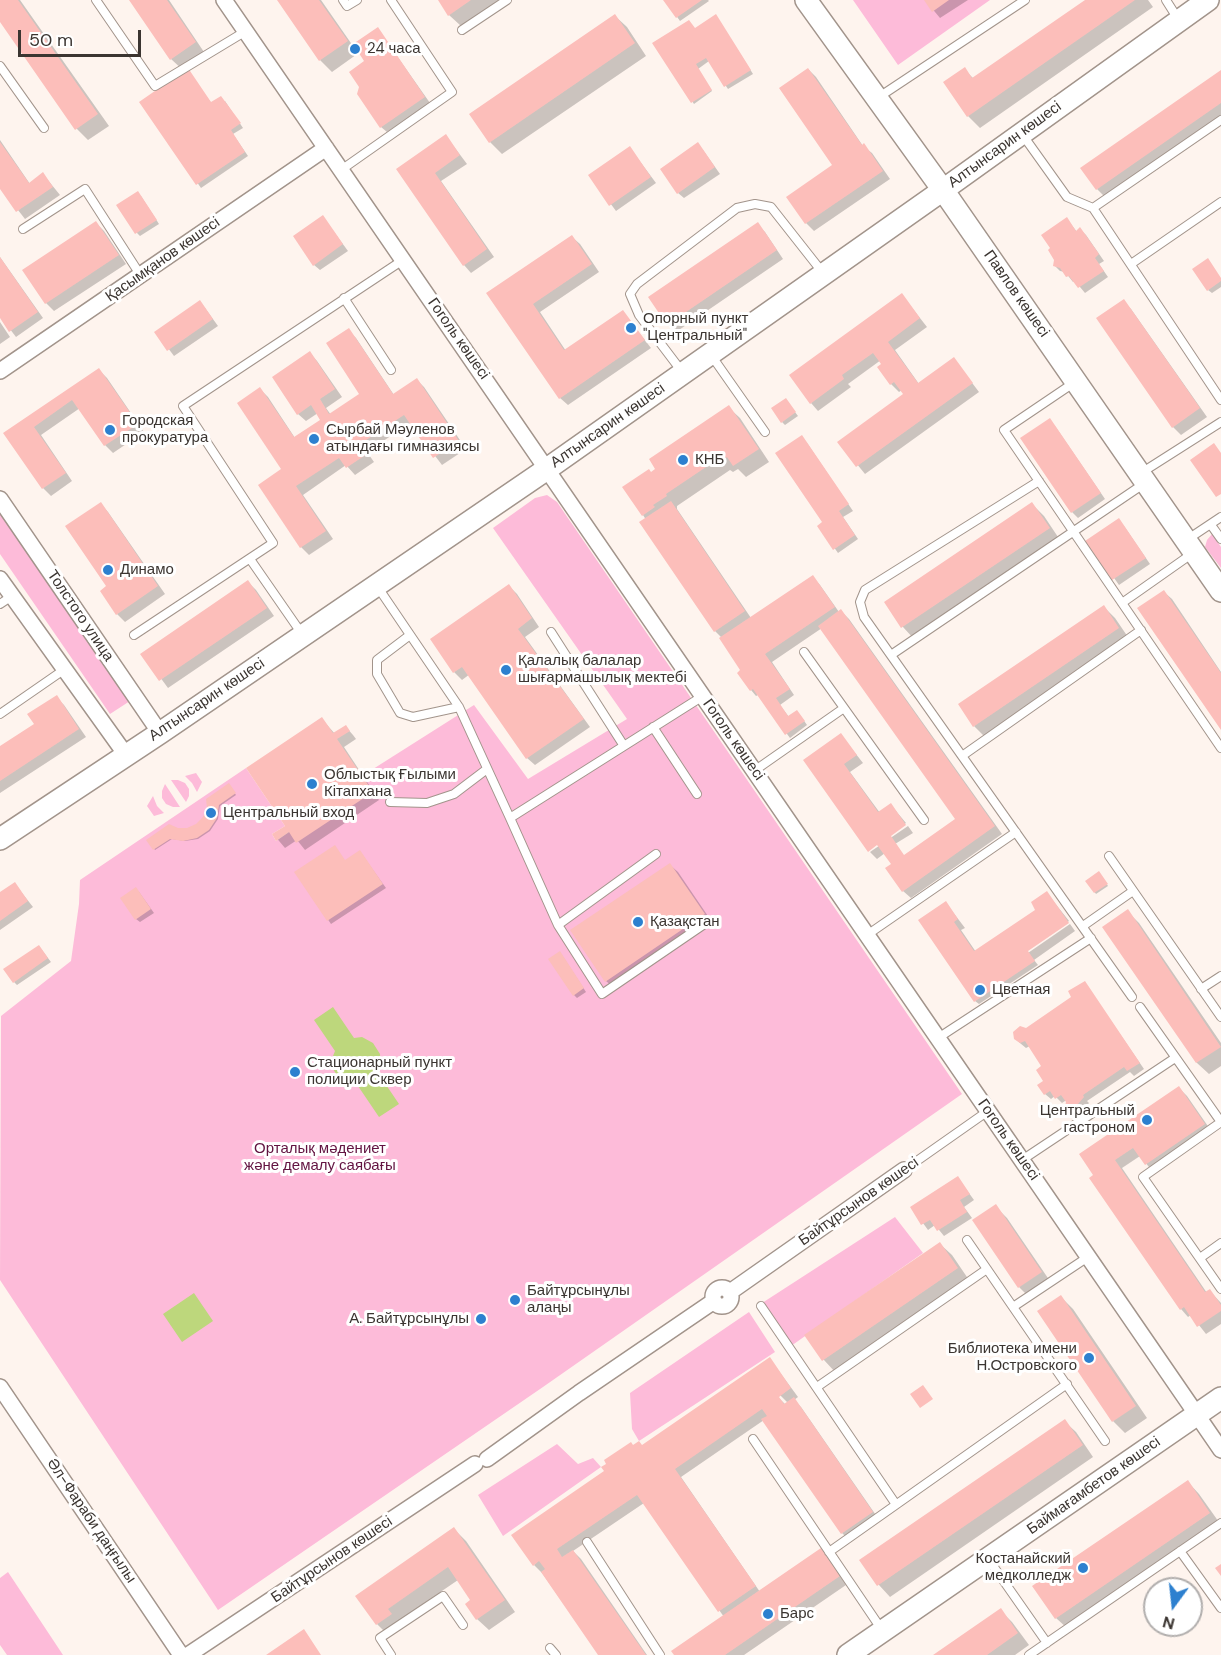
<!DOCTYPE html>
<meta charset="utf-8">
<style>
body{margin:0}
#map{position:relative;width:1221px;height:1655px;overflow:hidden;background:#fef4ee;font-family:"DM Sans",sans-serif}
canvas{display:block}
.north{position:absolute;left:1143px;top:1577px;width:60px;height:60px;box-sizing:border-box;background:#fff;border:2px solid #b1aead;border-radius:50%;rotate:195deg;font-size:16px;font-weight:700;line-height:24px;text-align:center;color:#3b3531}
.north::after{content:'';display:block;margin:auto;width:21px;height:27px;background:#2d80cf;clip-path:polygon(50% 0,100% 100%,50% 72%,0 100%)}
.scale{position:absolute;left:18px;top:30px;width:123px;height:27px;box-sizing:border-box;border:3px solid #3b3531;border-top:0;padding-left:8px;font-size:18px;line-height:21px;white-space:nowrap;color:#3b3531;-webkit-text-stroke:4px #fff;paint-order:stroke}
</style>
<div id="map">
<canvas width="1221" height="1655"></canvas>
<div class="north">N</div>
<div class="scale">50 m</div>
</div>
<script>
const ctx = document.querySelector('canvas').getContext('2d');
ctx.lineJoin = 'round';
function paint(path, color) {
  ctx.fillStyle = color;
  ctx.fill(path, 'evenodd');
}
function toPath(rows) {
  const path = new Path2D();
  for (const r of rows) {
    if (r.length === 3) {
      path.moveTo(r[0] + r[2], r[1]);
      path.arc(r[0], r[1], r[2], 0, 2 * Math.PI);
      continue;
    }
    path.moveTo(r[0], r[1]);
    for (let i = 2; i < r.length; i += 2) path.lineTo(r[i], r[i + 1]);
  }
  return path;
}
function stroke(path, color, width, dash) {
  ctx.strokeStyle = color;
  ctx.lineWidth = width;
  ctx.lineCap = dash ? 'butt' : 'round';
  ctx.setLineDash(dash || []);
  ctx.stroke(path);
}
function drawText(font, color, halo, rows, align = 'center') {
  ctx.font = font + ' "DM Sans",sans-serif';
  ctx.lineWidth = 6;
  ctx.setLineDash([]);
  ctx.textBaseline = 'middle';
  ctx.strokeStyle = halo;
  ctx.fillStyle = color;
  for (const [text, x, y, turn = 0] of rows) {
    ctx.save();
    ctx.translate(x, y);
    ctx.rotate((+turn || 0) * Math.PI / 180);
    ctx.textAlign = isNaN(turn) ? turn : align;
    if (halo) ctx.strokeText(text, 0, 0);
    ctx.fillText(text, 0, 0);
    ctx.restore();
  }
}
paint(toPath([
 [853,0,990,0,898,65],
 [547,495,557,502,962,1094,543,1387,218,1610,0,1280,1,1016,71,961,79,904,80,880,246,768,285,826,272,834,276,841,289,832,372,791,362,776,474,705,528,779,627,719,493,528,535,498],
 [0,510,130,701,110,714,0,554],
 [1212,534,1221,547,1221,568,1205,547,1207,540],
 [196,773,202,782,197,792,192,783,185,776],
 [171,780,178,780,185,783,189,789,189,796,186,802],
 [165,784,180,807,173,807,166,804,162,798,162,791],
 [153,796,157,806,164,813,154,816,147,806],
 [895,1217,923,1253,791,1346,759,1305],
 [749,1312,775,1352,639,1441,632,1429,630,1393],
 [557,1444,578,1464,593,1458,601,1467,503,1536,478,1495],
 [8,1572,63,1655,7,1655,0,1645,0,1578]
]), '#fdbbd9');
paint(toPath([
 [333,1007,354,1038,362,1037,373,1043,380,1054,381,1067,378,1073,399,1104,379,1117,358,1086,352,1086,340,1080,333,1069,333,1056,335,1051,314,1020],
 [194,1293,213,1321,182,1342,163,1314]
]), '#bdd77c');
paint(toPath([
 [0,0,20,0,109,126,88,140,77,129,0,19],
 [131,0,169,0,206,55,186,68,212,104,225,101,243,128,233,134,248,156,201,188,141,102,185,72,171,59],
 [279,0,321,0,353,46,378,29,430,103,387,132,381,127,367,62,360,52,332,72,320,60],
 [439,0,500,0,461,26,449,15],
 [665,0,708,0,709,1,680,21],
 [925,0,968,0,940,18],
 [1087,0,1148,0,1153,7,980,128,968,116,945,83,964,69,974,79],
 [615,16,627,27,646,56,502,154,490,142,471,115],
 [719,20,753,74,728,89,709,61,698,69,712,91,694,104,676,77,695,29],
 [808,69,816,77,863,146,872,153,890,179,814,231,806,223,835,166],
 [1221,72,1221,123,1109,201,1097,189],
 [446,136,467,164,441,181,494,257,471,273,464,265,398,169],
 [0,140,30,184,43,174,60,195,25,219,0,187],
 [630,148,656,183,616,211,590,176],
 [703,150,720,174,684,198,678,193],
 [141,196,159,224,140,236,137,233],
 [323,217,348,251,320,270,314,265],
 [1067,219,1077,232,1080,229,1086,235,1104,261,1099,264,1108,277,1085,293,1075,281,1073,282,1065,272,1060,271,1055,266],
 [96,223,104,231,126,264,54,311,46,303,24,270],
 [757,224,765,232,783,259,676,332,668,324],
 [572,237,580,244,599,272,540,312,566,351,623,312,651,348,568,405,560,398,489,294],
 [0,257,43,318,16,337,0,316],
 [1221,278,1221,287,1212,293,1208,290],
 [902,295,927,327,895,350,919,384,954,359,979,392,865,474,839,442,905,394,902,390,899,392,891,384,881,360,848,384,851,387,818,411,811,403],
 [1123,301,1131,309,1207,417,1181,435,1173,427],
 [205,308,218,326,174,356,156,332],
 [0,322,10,337,0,344],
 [348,330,356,338,394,395,417,380,424,387,466,449,442,465,410,423,367,452,374,462,355,475,346,465,303,495,333,539,309,555,301,547,283,470,260,389,268,397,295,438,322,420,318,413,306,421,298,414,310,353,317,361,342,397,326,408,331,415,361,394],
 [99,370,107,378,144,432,113,453,105,445,80,408,41,435,72,481,51,496,43,488,5,434],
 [789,404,798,416,785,425,782,422],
 [728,407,740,418,769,462,746,477,738,469,733,472,730,470,677,506,677,509,751,618,813,577,820,585,839,612,841,611,849,619,1002,834,911,898,903,891,893,864,885,853,877,859,870,852,908,826,913,833,895,844,907,862,957,819,822,628,772,662,794,695,780,705,789,717,800,715,807,725,790,738,758,695,756,696,751,690,743,671,722,638,715,631,643,515,651,473],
 [1055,426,1105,499,1078,518,1072,512],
 [807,443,853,511,843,517,858,539,838,553,819,526,825,522],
 [101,504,108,512,165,594,125,622,117,614],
 [1032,504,1044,516,1060,540,914,639,903,627,886,603],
 [1124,526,1150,564,1119,585,1088,541],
 [248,582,256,590,274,616,168,688,143,654],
 [509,586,517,594,539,627,525,637,590,727,535,765,527,758,470,674,462,680,454,672],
 [1164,592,1172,599,1221,672,1221,727],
 [1104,607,1115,618,1130,640,986,738,974,726],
 [56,697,64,705,86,737,0,793,0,748,36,724],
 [322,719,335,734,346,727,353,735,356,739,344,747,379,800,305,850,297,840,285,848,274,835,287,826],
 [841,735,863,763,850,772,880,813,891,805,906,823,868,850,805,760],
 [229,785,236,795,220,806,218,819,210,831,198,839,185,841,172,839,155,850,148,840,178,829,188,829,197,825],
 [360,852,386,888,331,924,296,872,345,861],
 [670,865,678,872,712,922,614,988,606,981],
 [1099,873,1108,886,1096,894,1087,881],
 [15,884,33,907,0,930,0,894],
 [139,892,154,913,140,922,136,919],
 [1047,893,1069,921,968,990,946,903,965,928,961,930,976,952,1037,910],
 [1127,911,1139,923,1221,1043,1221,1066,1209,1074,1197,1063,1104,927],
 [1070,924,1075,931,1034,960,1038,965,979,1004,975,1001,970,993],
 [42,950,51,962,17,985,14,982],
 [563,957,586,992,577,998,574,995],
 [1085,983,1144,1069,1134,1076,1130,1072,1087,1101,1089,1103,1083,1110,1081,1118,1072,1117,1066,1111,1068,1099,1062,1103,1055,1096,1051,1099,1045,1094,1043,1067,1030,1046,1026,1048,1015,1039,1073,997],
 [1179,1088,1187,1096,1212,1132,1153,1172,1140,1156,1122,1168,1207,1293,1210,1291,1221,1303,1221,1324,1206,1334,1191,1315,1188,1317,1181,1309,1095,1175],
 [958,1178,974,1200,964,1207,972,1218,944,1236,935,1225,928,1230,912,1208],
 [995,1206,1007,1218,1052,1284,1031,1299,1019,1287],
 [940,1244,952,1255,969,1280,835,1372,824,1360,806,1335],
 [1061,1297,1073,1309,1147,1418,1125,1433,1113,1421],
 [770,1359,798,1397,794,1400,801,1407,880,1521,850,1541,842,1533,764,1420,681,1477,760,1592,820,1550,828,1558,846,1585,744,1655,676,1655,724,1617,644,1503,573,1551,581,1559,647,1655,600,1655,542,1573,534,1565,606,1472,634,1447,642,1446],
 [775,1390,789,1404,785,1404,773,1392],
 [1064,1421,1076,1432,1093,1457,890,1597,879,1585,861,1560],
 [1188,1482,1199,1494,1221,1525,1068,1629,1056,1618],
 [454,1529,466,1541,515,1612,489,1630,477,1619,473,1600,458,1580,398,1621,402,1627,389,1636,377,1624,358,1596],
 [1000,1610,1012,1622,1029,1645,1015,1655,936,1655]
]), '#0003');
paint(toPath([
 [0,0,18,0,98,114,75,130,0,22],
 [129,0,167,0,196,42,170,60],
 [277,0,319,0,348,41,319,61],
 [438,0,471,0,448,16],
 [663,0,702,0,676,18],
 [924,0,949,0,932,12],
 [1085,0,1135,0,967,117,943,82,965,67,972,78],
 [615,14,635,43,489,143,469,114],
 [716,14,751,70,724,87,706,58,696,64,712,90,691,103,652,43,689,20,695,28],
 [378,27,425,97,380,128,357,94,359,87,349,72,364,61,353,44],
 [188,68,211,102,221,96,241,123,231,130,245,152,196,185,139,102],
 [808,68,862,145,864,143,883,171,805,224,786,197,832,165,779,88],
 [1221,70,1221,103,1096,190,1080,168],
 [446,134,460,155,435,173,487,249,463,266,396,169],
 [0,142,29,183,43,172,53,187,16,212,0,189],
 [698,142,715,167,677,194,660,169],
 [630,146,651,177,609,206,588,175],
 [138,191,157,220,135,234,116,205],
 [323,215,343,244,313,266,293,236],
 [1067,217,1076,231,1080,227,1099,254,1095,258,1104,271,1078,288,1069,276,1066,277,1060,268,1053,266,1054,260,1048,250,1050,248,1041,235],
 [96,221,119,255,45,304,22,270],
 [758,222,777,250,667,325,648,297],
 [572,235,592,264,533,304,564,350,623,310,645,340,559,399,486,293],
 [0,257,38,312,9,332,0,318],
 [1208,258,1221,278,1221,281,1207,291,1192,269],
 [902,293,920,318,888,342,918,383,954,357,973,383,856,467,837,442,903,394,894,382,890,385,877,367,881,364,873,353,842,375,844,379,810,404,789,375],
 [1124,299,1200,408,1172,428,1096,318],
 [200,300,213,319,167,351,154,332],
 [349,328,393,394,417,378,459,441,433,458,404,415,360,444,367,454,346,468,339,458,296,486,326,531,300,548,258,485,281,469,237,403,260,387,294,437,320,420,311,405,297,415,272,377,310,351,335,389,320,399,329,414,359,394,326,343],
 [99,368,138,424,104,446,72,400,34,427,66,473,42,489,3,433],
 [786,398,796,412,781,423,771,408],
 [729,405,759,449,733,466,727,457,720,462,718,459,666,494,667,496,653,505,655,507,642,516,622,487,649,469,651,472,655,469,649,459],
 [1050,418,1101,493,1071,513,1020,438],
 [802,435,849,504,839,511,855,535,833,550,817,526,822,522,775,453],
 [1214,443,1221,453,1221,494,1216,497,1190,460],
 [671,501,745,611,714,632,639,522],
 [101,502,158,586,116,615,100,591,106,586,65,526],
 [1032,502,1050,528,901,628,884,602],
 [1119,518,1146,558,1112,580,1085,541],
 [813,575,835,607,765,654,790,689,776,698,788,716,797,710,805,721,785,735,753,689,750,691,737,673,740,670,719,638],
 [248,580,267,608,159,681,140,654],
 [509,584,532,618,518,629,584,719,526,759,462,667,453,673,430,639],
 [1164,590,1221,673,1221,730,1137,608],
 [1104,605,1119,628,973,727,958,704],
 [841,609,995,826,902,892,885,868,891,864,877,845,868,852,803,760,841,733,857,755,844,764,878,812,891,803,906,825,891,836,904,855,955,819,818,626],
 [57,695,79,729,0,781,0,746,34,724,27,714],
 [322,717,333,733,346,725,350,731,337,739,373,792,296,843,289,832,276,841,272,834,285,826,246,768],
 [229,783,236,793,219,805,217,818,209,830,197,838,183,841,170,839,153,850,146,840,169,824,178,828,187,828,196,824,203,817,207,808,206,799],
 [335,845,345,860,360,850,383,884,327,921,294,872],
 [670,863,705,914,605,982,570,930],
 [1099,871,1108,884,1094,893,1085,881],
 [15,882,28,901,0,921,0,892],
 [136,887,151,909,135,920,120,898],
 [1047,891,1069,923,1028,951,1035,961,974,1002,918,920,946,901,958,919,954,922,974,951,1035,910,1031,902],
 [1128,909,1221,1047,1196,1063,1102,927],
 [39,945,48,958,13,983,3,969],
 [560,951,584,988,573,996,548,959],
 [1085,981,1140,1063,1127,1071,1124,1067,1083,1095,1084,1097,1078,1104,1075,1114,1064,1112,1066,1102,1061,1095,1055,1099,1050,1091,1044,1095,1037,1085,1043,1081,1036,1070,1041,1066,1025,1041,1020,1043,1014,1039,1013,1032,1020,1026,1026,1028,1071,997,1068,991],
 [1179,1086,1205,1124,1145,1165,1133,1148,1115,1160,1205,1292,1210,1289,1221,1305,1221,1311,1197,1327,1184,1307,1180,1310,1089,1178,1093,1175,1079,1154],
 [958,1176,970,1194,960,1200,967,1212,937,1231,930,1220,921,1225,910,1207],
 [996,1204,1042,1272,1018,1288,972,1220],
 [940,1242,958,1268,822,1361,804,1335],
 [1061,1295,1136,1406,1112,1422,1037,1311],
 [770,1357,791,1388,779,1397,784,1404,794,1397,873,1512,841,1534,761,1419,767,1416,762,1409,675,1469,756,1586,718,1612,637,1495,557,1549,562,1557,573,1550,646,1655,598,1655,541,1572,545,1569,539,1561,533,1566,511,1535,604,1471,601,1467,606,1464,604,1460,631,1442,633,1445,639,1441,642,1445],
 [923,1385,933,1399,920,1408,910,1394],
 [1065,1419,1083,1445,877,1586,859,1560],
 [1188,1480,1210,1513,1055,1619,1032,1586],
 [454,1527,505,1600,476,1620,465,1604,470,1600,448,1567,388,1609,392,1614,376,1625,355,1596],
 [821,1548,840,1576,725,1655,674,1655,671,1651],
 [1221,1564,1221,1576,1215,1568],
 [1001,1608,1018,1633,987,1655,933,1655],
 [304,1629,321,1655,266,1655]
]), '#fcbeba');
const lane = toPath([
 [96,0,155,86,246,31],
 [343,0,347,6,357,0],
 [1166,0,1178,19],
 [462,30,507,0],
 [0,66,44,128],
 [879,97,1025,0],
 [1022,134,1067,197,1093,208,1221,400],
 [341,170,452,92,391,0],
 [1093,208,1221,120],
 [23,229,85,189,141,276],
 [1131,264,1221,202],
 [344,298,391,370],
 [711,355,765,432],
 [683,373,639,315,630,294,637,284,737,208,755,204,771,207,823,273],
 [1075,382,1004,430,1221,748],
 [1141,473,1221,422],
 [1039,481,865,590,860,602,864,617,1132,997],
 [1211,525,1221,539],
 [1188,539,1221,517],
 [250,559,302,634],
 [377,586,459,707,510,818],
 [1122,603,1193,553],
 [0,604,12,596],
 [551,632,624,746],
 [134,635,273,543,183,406,403,260],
 [410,635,377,660,377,674,400,713,413,717,459,707],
 [804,652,924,820],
 [891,655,1145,483],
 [703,696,510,818,558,925,602,994,703,925],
 [0,714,65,669],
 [653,727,697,794],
 [962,756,1141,630],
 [754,771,844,708],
 [390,802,427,803,454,794,487,769],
 [1109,856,1221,1017],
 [558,925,656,854],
 [1083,926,1133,891],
 [867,935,1016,832],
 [1201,989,1221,976],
 [1140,1007,1221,1122,1143,1177,1221,1289],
 [938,1038,1091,938],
 [1022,1160,1175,1058],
 [904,1170,988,1111],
 [967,1240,1105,1441],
 [1200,1258,1221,1243],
 [761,1306,895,1503],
 [1013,1307,1088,1257],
 [817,1387,987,1269],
 [753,1439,882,1630],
 [587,1542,660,1655],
 [1180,1551,1221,1608],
 [829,1552,1067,1384],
 [989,1560,1047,1643],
 [550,1648,556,1655],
 [391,1655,380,1638,443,1596,463,1625],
 [1029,1655,1221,1523]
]);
const street = toPath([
 [224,0,1221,1450],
 [0,371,326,148],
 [0,499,160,733],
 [0,579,126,755],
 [722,1297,9],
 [730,1292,904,1170],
 [0,1387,181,1655],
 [487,1459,579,1393,714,1301],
 [188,1655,475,1464]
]);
const secondary = toPath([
 [806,0,943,190,1221,591],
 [0,839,160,733,547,469,943,190,1208,0],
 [848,1655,1221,1398]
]);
stroke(lane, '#a2948b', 10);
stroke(street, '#a2948b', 18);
stroke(secondary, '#a2948b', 24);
stroke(lane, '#fff', 8);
stroke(street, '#fff', 15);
stroke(secondary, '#fff', 21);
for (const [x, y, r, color] of [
 [355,49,6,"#2d80cf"],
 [631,328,6,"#2d80cf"],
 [110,430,6,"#2d80cf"],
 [314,439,6,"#2d80cf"],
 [683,460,6,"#2d80cf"],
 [108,570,6,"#2d80cf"],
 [506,670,6,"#2d80cf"],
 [312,784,6,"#2d80cf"],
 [211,813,6,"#2d80cf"],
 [638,922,6,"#2d80cf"],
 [980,990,6,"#2d80cf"],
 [295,1072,6,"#2d80cf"],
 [1147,1120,6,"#2d80cf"],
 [515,1300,6,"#2d80cf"],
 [481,1319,6,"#2d80cf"],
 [1089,1358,6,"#2d80cf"],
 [1083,1568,6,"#2d80cf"],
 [768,1614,6,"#2d80cf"]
]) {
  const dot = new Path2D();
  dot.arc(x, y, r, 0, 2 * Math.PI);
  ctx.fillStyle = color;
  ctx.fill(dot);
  stroke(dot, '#fff', 2);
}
drawText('15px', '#3b3531', '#fff', [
 ["24 часа",367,49],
 ["Опорный пункт",643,319],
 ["\"Центральный\"",643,336],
 ["Городская",122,421],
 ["прокуратура",122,438],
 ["Сырбай Мәуленов",326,430],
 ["атындағы гимназиясы",326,447],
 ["КНБ",695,460],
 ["Динамо",120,570],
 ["Қалалық балалар",518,661],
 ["шығармашылық мектебі",518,678],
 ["Облыстық Ғылыми",324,775],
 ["Кітапхана",324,792],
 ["Центральный вход",223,813],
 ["Қазақстан",650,922],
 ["Цветная",992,990],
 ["Стационарный пункт",307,1063],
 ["полиции Сквер",307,1080],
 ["Центральный",1135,1111,"right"],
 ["гастроном",1135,1128,"right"],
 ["Байтұрсынұлы",527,1291],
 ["алаңы",527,1308],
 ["А. Байтұрсынұлы",469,1319,"right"],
 ["Библиотека имени",1077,1349,"right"],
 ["Н.Островского",1077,1366,"right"],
 ["Костанайский",1071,1559,"right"],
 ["медколледж",1071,1576,"right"],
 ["Барс",780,1614]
], 'left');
drawText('15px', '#3b3531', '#fff', [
 ["Алтынсарин көшесі",1005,145,-36],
 ["Қасымқанов көшесі",163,260,-35],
 ["Павлов көшесі",1016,294,55],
 ["Гоголь көшесі",458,339,55],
 ["Алтынсарин көшесі",608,426,-35],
 ["Толстого улица",80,616,56],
 ["Алтынсарин көшесі",207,700,-34],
 ["Гоголь көшесі",733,740,55],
 ["Гоголь көшесі",1008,1140,55],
 ["Байтұрсынов көшесі",859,1202,-35],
 ["Баймағамбетов көшесі",1094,1486,-35],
 ["Әл-Фараби даңғылы",91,1521,56],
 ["Байтұрсынов көшесі",332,1560,-34]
]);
drawText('15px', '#621341', '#fff', [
 ["Орталық мәдениет",320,1149],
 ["және демалу саябағы",320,1166]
]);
</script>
